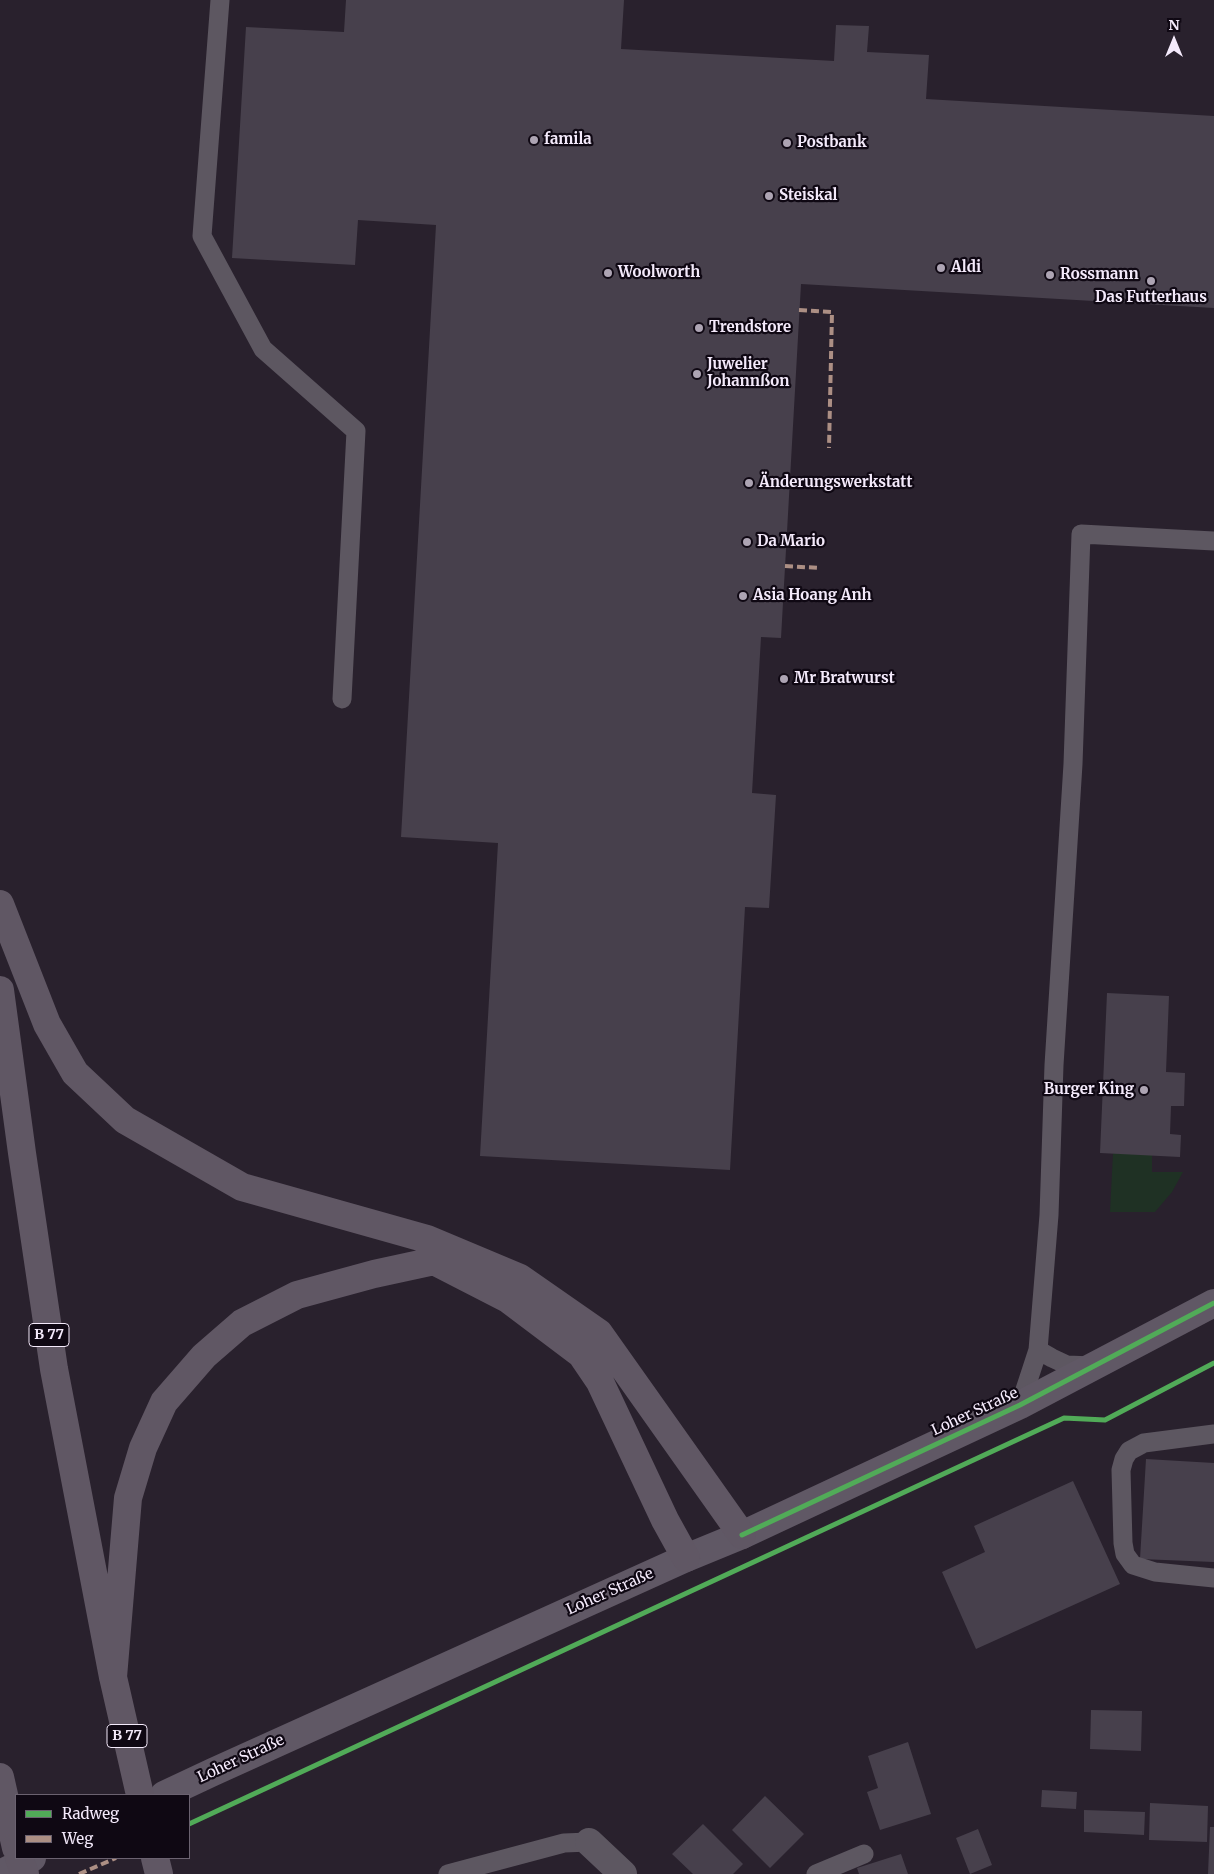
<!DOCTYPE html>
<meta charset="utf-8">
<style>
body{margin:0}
#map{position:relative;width:1214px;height:1874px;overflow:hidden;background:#29212d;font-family:Merriweather,serif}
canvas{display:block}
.legend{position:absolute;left:15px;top:1794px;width:175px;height:65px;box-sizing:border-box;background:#0f0813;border:1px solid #6b6270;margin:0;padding:6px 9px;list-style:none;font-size:15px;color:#f4eafb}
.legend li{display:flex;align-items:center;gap:10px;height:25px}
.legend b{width:25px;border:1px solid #6b6270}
.north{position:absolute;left:1149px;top:15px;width:50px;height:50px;-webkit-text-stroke:4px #0f0813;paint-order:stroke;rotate:0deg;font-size:14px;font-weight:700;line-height:20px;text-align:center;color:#f4eafb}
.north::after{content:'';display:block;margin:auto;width:18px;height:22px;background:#f4eafb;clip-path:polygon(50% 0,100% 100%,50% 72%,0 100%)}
</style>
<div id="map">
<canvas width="1214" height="1874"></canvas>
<ul class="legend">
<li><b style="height:6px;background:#51ab58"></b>Radweg</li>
<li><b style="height:6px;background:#ac8f84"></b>Weg</li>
</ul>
<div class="north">N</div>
</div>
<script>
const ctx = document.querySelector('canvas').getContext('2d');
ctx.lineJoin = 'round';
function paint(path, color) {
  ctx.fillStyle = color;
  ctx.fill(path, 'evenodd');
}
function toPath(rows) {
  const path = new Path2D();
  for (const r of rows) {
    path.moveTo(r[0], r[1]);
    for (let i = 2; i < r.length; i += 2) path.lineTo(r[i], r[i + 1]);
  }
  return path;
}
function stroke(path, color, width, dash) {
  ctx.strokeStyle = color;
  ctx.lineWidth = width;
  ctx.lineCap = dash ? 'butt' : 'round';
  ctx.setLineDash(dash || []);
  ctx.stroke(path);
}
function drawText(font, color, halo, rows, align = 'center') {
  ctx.font = font + ' Merriweather,serif';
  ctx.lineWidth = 4.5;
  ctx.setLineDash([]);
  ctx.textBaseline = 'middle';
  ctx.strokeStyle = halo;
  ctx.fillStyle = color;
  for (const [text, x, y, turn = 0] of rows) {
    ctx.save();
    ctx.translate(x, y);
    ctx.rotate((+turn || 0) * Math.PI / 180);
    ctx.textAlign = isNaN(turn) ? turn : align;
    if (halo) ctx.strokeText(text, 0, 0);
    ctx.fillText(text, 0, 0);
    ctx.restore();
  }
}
paint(toPath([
 [1113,1153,1152,1155,1152,1172,1183,1172,1172,1192,1155,1212,1110,1212]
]), '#1f3124');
paint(toPath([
 [346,0,624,0,621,49,834,61,836,25,869,26,867,52,929,55,926,99,1214,116,1214,308,801,284,781,638,761,637,752,793,776,795,769,908,745,907,730,1170,480,1156,498,843,401,837,436,225,358,220,355,265,232,258,246,27,344,32],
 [1107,993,1169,996,1166,1072,1185,1073,1184,1106,1171,1106,1170,1134,1181,1135,1180,1157,1100,1153],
 [1146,1459,1214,1463,1214,1562,1140,1559],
 [1073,1481,1120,1584,976,1649,942,1572,985,1552,974,1526],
 [1091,1710,1142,1711,1141,1751,1090,1749],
 [908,1742,931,1814,880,1830,867,1792,878,1788,868,1756],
 [1042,1790,1077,1792,1076,1809,1041,1807],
 [765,1796,804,1834,770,1868,732,1830],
 [1150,1803,1208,1806,1207,1842,1149,1840],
 [1084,1810,1145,1812,1144,1835,1084,1832],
 [703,1824,743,1864,733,1874,693,1874,672,1854],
 [1210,1827,1214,1827,1214,1874,1208,1874],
 [978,1829,992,1865,970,1874,956,1838],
 [901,1854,908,1874,859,1874,857,1868]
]), '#47404c');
stroke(toPath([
 [220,0,202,236,263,349,356,431,342,699],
 [1038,1350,1052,1358,1067,1365,1093,1366],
 [1020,1405,1038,1350,1049,1215,1054,1065,1073,764,1081,534,1214,541],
 [1214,1434,1144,1443,1129,1451,1124,1459,1121,1470,1123,1543,1125,1554,1133,1565,1155,1572,1214,1578],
 [448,1874,564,1843,589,1842],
 [816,1874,864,1854]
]), '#5d5761', 19);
stroke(toPath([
 [589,1842,623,1874]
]), '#5d5761', 28);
stroke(toPath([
 [164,1795,213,1772,686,1558,742,1535,1020,1405,1214,1303],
 [0,1874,32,1858]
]), '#605865', 28);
stroke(toPath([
 [0,904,47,1024,75,1073,125,1120,242,1187,427,1239,520,1278,599,1333,742,1535],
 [0,990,22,1153,54,1369,113,1677,140,1795],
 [113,1677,128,1498,143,1448,164,1402,204,1356,242,1323,297,1295,374,1274,434,1261,508,1299,581,1354,600,1382,665,1520,686,1558],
 [0,1777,16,1848],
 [19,1858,25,1874],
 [155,1858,159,1874]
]), '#605764', 28);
stroke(toPath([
 [799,310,832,312,829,448],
 [785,566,820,568],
 [79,1874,116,1858]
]), '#ac8f84', 4, [8, 4]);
stroke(toPath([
 [742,1535,1020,1405,1214,1303],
 [189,1824,1064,1418,1105,1420,1214,1363]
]), '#51ab58', 5);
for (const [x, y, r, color] of [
 [534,140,5,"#ada4b3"],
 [787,143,5,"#ada4b3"],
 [769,196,5,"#ada4b3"],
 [941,268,5,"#ada4b3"],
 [608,273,5,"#ada4b3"],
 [1050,275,5,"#ada4b3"],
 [1151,281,5,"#ada4b3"],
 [699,328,5,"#ada4b3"],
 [697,374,5,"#ada4b3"],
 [749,483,5,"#ada4b3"],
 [747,542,5,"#ada4b3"],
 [743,596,5,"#ada4b3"],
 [784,679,5,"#ada4b3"],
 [1144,1090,5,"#ada4b3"]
]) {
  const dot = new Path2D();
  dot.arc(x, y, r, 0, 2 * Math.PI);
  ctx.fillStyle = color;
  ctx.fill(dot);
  stroke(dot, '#0f0813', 2);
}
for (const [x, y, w] of [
 [49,1335,40],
 [127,1736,40]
]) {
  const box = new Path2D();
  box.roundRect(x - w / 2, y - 11.5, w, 23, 4);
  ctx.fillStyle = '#0f0813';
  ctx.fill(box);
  stroke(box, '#f4eafb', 1);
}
drawText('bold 14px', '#f4eafb', null, [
 ["B 77",49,1335],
 ["B 77",127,1736]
]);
drawText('bold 15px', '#f4eafb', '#0f0813', [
 ["famila",544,140],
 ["Postbank",797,143],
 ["Steiskal",779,196],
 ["Aldi",951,268],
 ["Woolworth",618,273],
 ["Rossmann",1060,275],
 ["Das Futterhaus",1151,298,"center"],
 ["Trendstore",709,328],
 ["Juwelier",707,365],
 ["Johannßon",707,382],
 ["Änderungswerkstatt",759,483],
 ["Da Mario",757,542],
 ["Asia Hoang Anh",753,596],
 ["Mr Bratwurst",794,679],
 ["Burger King",1134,1090,"right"]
], 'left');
drawText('15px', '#f4eafb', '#0f0813', [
 ["Loher Straße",975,1412,-25],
 ["Loher Straße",610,1592,-24],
 ["Loher Straße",241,1759,-25]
]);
</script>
